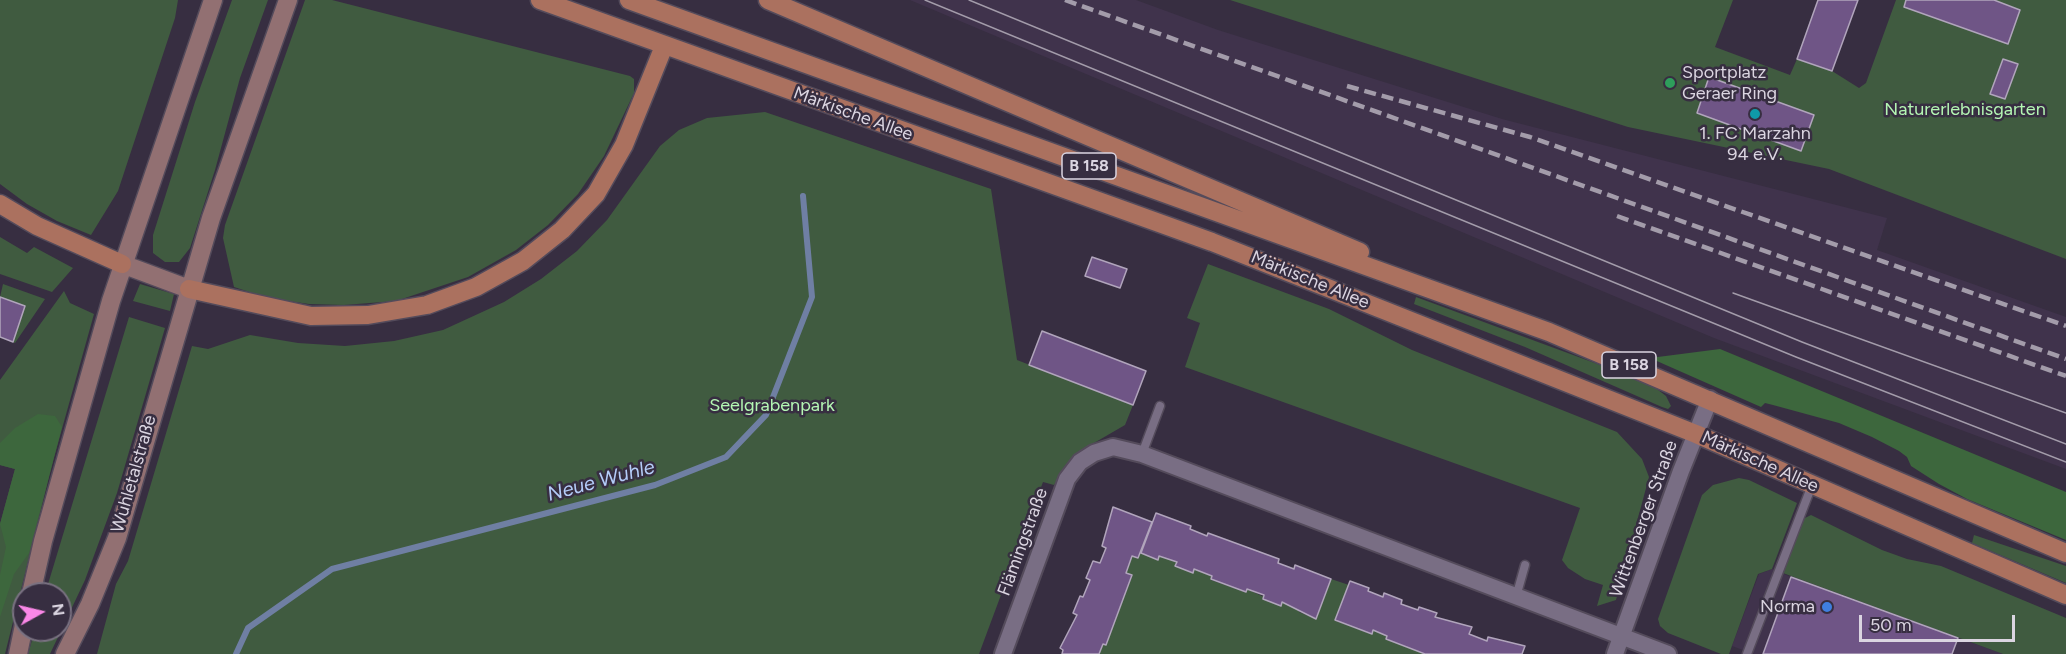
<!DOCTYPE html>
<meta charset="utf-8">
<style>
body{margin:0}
#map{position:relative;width:2066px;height:654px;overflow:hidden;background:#372e41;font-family:Figtree,sans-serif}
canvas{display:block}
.north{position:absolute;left:12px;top:582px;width:60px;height:60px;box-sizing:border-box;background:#372e41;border:2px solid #797181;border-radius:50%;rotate:82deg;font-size:16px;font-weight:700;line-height:24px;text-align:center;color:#dbd5e1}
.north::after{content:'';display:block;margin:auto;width:21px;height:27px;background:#fa87e7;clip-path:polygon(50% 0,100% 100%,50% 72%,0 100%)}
.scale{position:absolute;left:1859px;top:615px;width:156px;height:27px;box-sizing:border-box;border:3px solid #dbd5e1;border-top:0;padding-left:8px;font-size:18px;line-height:21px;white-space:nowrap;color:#dbd5e1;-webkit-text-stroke:4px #372e41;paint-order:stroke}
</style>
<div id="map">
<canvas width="2066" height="654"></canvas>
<div class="north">N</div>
<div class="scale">50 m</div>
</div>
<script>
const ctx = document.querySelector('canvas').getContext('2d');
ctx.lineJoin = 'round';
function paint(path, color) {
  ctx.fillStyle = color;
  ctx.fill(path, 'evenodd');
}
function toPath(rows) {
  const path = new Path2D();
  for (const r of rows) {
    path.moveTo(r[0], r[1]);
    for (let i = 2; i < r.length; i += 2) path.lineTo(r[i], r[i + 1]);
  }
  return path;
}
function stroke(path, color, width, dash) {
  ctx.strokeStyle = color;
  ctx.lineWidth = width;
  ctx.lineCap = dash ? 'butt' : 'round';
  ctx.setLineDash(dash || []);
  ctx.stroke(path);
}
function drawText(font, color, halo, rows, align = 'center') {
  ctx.font = font + ' Figtree,sans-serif';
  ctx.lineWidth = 5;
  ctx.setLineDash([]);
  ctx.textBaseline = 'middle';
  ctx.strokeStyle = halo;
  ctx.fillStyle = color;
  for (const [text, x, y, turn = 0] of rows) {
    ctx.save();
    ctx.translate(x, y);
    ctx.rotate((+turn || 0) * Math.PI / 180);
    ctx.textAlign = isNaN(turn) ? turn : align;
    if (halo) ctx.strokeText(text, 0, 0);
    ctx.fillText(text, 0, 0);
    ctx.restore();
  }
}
paint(toPath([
 [910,0,1136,0,1218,30,1502,119,1887,218,1877,250,2066,317,2066,469,1714,338],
 [1772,569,1791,577,2003,654,1754,654,1732,646,1759,574]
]), '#40334c');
paint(toPath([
 [0,0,178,0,175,18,118,191,91,235,57,221,27,204,0,184],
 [232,0,268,0,240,78,215,170,190,248,179,262,165,262,153,253,153,235,195,102],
 [305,0,332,0,630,76,634,79,634,93,604,156,578,194,548,225,516,250,468,277,396,301,344,305,309,304,268,298,234,287,223,238,225,225],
 [1230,0,1733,0,1715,47,1790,75,1797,59,1832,71,1859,88,1866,83,1896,0,2066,0,2066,259,1829,169,1628,127],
 [765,112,991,189,1017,360,1133,405,1125,425,1075,454,1054,485,1043,482,979,654,97,654,116,584,128,561,192,346,208,349,250,335,298,343,345,346,394,341,443,330,504,302,541,279,577,251,607,220,660,146,679,130,707,118],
 [0,237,27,253,34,247,73,268,52,292,0,274],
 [1208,264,1329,309,1412,350,1617,432,1642,459,1649,477,1616,600,1597,606,1603,585,1585,579,1568,568,1562,560,1580,508,1185,367,1200,323,1187,318],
 [3,284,45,299,15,343,13,342,0,297],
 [140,284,174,294,170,311,133,301],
 [64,291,70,303,94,314,53,461,5,654,0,654,0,524,15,469,0,465,0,380],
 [1416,297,1649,383,1666,396,1671,406,1668,409,1662,407,1525,347,1414,304],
 [129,317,165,328,117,493,85,580,50,654,28,654,35,630,60,630,60,594,45,594],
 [1739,478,1749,480,1797,503,1772,569,1758,574,1729,654,1721,654,1668,633,1660,626,1658,619,1702,495,1713,485],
 [1811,515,1882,550,1907,559,1941,566,2066,618,2066,654,2003,654,1783,573,1803,519],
 [1974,535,2066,566,2066,583,1972,543],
 [1141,553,1158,560,1159,556,1177,562,1176,566,1193,573,1194,569,1212,576,1211,580,1245,592,1247,589,1281,605,1282,602,1299,608,1299,612,1316,619,1331,579,1349,585,1336,621,1371,634,1373,630,1387,636,1386,639,1425,654,1099,654,1103,644,1106,645,1132,576,1126,573,1132,556,1138,558]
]), '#405b40');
paint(toPath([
 [1720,349,2066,492,2066,540,1967,499,1939,484,1911,466,1907,457,1899,451,1872,437,1839,423,1773,405,1765,403,1761,407,1650,358],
 [38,414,55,416,62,427,29,553,14,574,0,617,0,575,6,547,0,524,15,469,0,465,0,443,15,428]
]), '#3d673d');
stroke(toPath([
 [236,654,248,628,332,569,655,485,726,457,766,415,812,297,803,196]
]), '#6f7fa3', 6);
const building = toPath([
 [1818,0,1858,0,1832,71,1797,59,1818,0],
 [1906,0,1994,0,2020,10,2008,44,1904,7,1906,0],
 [2003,59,2018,64,2005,99,1990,94,2003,59],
 [1709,77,1814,115,1801,151,1697,113,1709,77],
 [1092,257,1127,269,1120,288,1085,276,1092,257],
 [0,297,25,306,13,342,0,337,0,297],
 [1042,331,1146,371,1133,405,1029,365,1042,331],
 [1113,507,1152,522,1138,558,1132,556,1126,573,1132,575,1106,645,1103,644,1099,654,1062,654,1063,650,1060,648,1077,615,1073,613,1080,596,1083,597,1090,580,1086,578,1093,561,1100,563,1106,548,1102,546,1113,507],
 [1156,513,1191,526,1190,529,1207,536,1208,533,1279,559,1278,563,1294,569,1295,565,1331,579,1316,619,1282,602,1281,606,1263,599,1264,595,1247,589,1246,592,1211,579,1212,576,1194,569,1193,573,1175,566,1177,562,1159,556,1158,560,1141,553,1156,513],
 [1791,577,1958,638,1952,654,1763,654,1791,577],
 [1350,581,1369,588,1368,591,1383,597,1384,593,1402,600,1401,604,1418,610,1419,607,1437,613,1435,617,1472,627,1469,634,1487,641,1488,637,1525,646,1522,654,1425,654,1386,639,1387,636,1373,630,1372,634,1335,620,1350,581]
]);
paint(building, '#6f5586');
stroke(building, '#b1a5bc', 1.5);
const lane = toPath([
 [1142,454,1160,406],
 [1516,597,1525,565],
 [1747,654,1812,485]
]);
const street = toPath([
 [1003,654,1067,479,1080,462,1094,453,1113,447,1142,454,1668,654],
 [1615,654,1681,471,1710,399]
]);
const secondary = toPath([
 [122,264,189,289],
 [31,594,43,541,111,301,213,0],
 [18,654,24,625],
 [65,654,90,604,117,538,211,218,288,0]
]);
const primary = toPath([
 [540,0,1212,242,1696,434,2066,595],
 [629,0,1549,332,2066,553],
 [768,0,1360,252],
 [0,204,37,226,122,264],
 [189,289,311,316,368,315,427,305,476,287,523,261,562,230,596,194,624,145,664,46]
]);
stroke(lane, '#544b5b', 11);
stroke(street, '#544b5b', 20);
stroke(secondary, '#544b5b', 21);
stroke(primary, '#544b5b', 21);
stroke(lane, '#796e84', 8);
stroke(street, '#796e84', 16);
stroke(secondary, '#927072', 18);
stroke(primary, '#ab715f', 18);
stroke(toPath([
 [925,0,1796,357,2066,462],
 [969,0,1802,342,2066,444],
 [1733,293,2066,413]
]), '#a39caa', 1.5);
stroke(toPath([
 [1065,0,2066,359],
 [1347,86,1530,137,2066,326],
 [1617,216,2066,376]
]), '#a39caa', 4.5, [12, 6]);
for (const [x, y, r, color] of [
 [1670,83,6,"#2e9e5b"],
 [1755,114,6,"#0f9aa8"],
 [1827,607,6,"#3f7fe0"]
]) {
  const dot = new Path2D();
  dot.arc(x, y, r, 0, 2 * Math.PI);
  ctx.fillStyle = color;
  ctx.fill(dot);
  stroke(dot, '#372e41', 2);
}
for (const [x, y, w] of [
 [1089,166,54],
 [1629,365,54]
]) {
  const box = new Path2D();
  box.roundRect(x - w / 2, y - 13, w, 26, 4.5);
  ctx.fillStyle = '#372e41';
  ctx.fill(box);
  stroke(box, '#dbd5e1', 1.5);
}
drawText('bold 16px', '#dbd5e1', null, [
 ["B 158",1089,166],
 ["B 158",1629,365]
]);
drawText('18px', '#dbd5e1', '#372e41', [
 ["Sportplatz",1682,73],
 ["Geraer Ring",1682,94],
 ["1. FC Marzahn",1755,134,"center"],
 ["94 e.V.",1755,155,"center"],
 ["Norma",1815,607,"right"]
], 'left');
drawText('18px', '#b4f6b3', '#372e41', [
 ["Naturerlebnisgarten",1965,110],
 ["Seelgrabenpark",772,406]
]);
drawText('18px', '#dbd5e1', '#372e41', [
 ["Märkische Allee",853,114,20],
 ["Märkische Allee",1310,280,22],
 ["Märkische Allee",1760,462,24],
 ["Wuhletalstraße",134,474,-74],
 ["Wittenberger Straße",1644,519,-70],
 ["Flämingstraße",1023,542,-70]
]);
drawText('italic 20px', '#b4ccf8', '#372e41', [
 ["Neue Wuhle",601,481,-15]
]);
</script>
